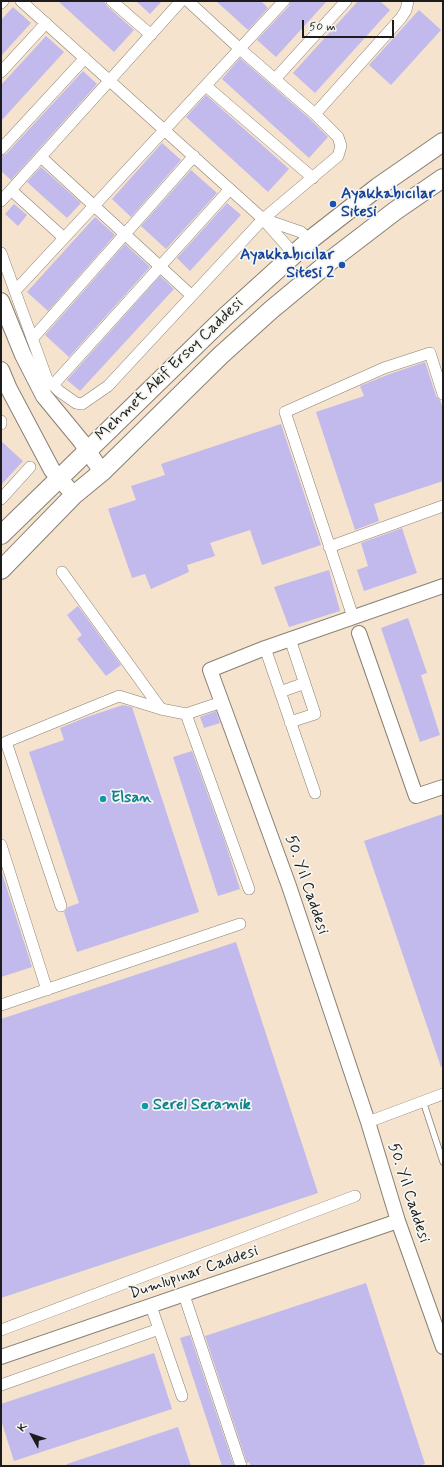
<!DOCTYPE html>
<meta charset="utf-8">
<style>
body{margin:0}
#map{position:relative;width:444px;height:1467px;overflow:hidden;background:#f5e3cd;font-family:Mynerve,sans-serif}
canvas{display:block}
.frame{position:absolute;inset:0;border:2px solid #1c1c1c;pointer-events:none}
.north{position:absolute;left:12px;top:1415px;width:40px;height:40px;-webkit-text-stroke:3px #f6f6f2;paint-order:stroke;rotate:310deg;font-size:11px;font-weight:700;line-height:16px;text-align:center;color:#1c1c1c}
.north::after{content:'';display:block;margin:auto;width:14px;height:18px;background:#1c1c1c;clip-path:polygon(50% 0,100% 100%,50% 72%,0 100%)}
.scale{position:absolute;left:302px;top:20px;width:92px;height:18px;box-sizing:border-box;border:2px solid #1c1c1c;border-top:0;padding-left:5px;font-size:12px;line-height:14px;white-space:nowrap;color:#1c1c1c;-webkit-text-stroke:3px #f6f6f2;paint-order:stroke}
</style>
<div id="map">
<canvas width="444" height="1467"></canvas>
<div class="frame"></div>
<div class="north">K</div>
<div class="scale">50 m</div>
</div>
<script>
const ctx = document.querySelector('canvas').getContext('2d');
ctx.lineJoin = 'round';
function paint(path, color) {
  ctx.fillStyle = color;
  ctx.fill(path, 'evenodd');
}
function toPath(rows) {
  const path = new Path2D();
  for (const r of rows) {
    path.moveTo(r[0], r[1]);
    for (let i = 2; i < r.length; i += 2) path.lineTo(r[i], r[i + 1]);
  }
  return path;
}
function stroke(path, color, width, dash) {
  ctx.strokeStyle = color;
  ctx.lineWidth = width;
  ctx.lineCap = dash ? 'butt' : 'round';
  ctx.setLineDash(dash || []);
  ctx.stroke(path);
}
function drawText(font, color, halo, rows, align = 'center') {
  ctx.font = font + ' Mynerve,sans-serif';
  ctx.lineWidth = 3.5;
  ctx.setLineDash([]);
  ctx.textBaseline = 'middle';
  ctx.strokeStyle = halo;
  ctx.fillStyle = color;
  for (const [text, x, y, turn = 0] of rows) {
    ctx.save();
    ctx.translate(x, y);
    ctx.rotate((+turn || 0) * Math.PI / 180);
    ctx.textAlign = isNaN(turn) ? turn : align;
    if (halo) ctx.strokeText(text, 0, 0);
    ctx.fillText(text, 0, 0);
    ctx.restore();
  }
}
paint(toPath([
 [58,1,104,1,107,6,134,30,114,52],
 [136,1,162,1,150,14],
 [216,1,261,1,268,8,248,30],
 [291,1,327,1,276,57,257,40,289,6],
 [358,1,380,1,390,10,315,93,293,73],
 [13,7,31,23,1,56,1,20],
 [419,10,441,30,391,85,369,65],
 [46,36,64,52,1,121,1,85],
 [240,58,310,119,328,137,309,158,222,79],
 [83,71,97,84,11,180,1,171,1,156,6,154],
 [206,95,289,169,268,192,186,117],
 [162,143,181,160,131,217,112,199],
 [41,167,81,203,67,218,27,182],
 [191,170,217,193,166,249,141,226],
 [227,203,241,215,190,271,177,258],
 [14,204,27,215,18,226,5,214],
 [95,217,115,235,48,311,27,292],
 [125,244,150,267,69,357,45,335],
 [160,276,174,289,80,391,67,380],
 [425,362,436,396,440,400,443,409,443,481,374,504,379,521,355,530,316,412,364,396,360,386,387,375],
 [281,424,321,545,262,565,250,530,210,543,215,556,187,565,189,572,151,589,145,574,132,578,108,509,136,500,131,486,165,475,161,464],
 [1,441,23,461,1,485],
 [402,528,417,573,364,591,357,570,368,566,361,543],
 [329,570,340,611,289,627,274,587],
 [78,606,121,665,106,676,77,639,82,635,67,615],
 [408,618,427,673,421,675,440,735,420,742,381,628],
 [123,705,132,707,199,912,77,952,64,912,66,910,68,907,79,903,29,752,64,740,60,728,87,717],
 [216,711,220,723,204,728,200,717],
 [192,751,225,842,240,889,218,896,173,757],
 [443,814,443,1066,441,1067,364,841],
 [1,870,32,967,1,977],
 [236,942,318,1193,1,1298,1,1019],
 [366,1283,425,1464,417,1466,251,1466,249,1462,247,1463,205,1336],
 [190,1335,234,1466,222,1466,180,1338],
 [154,1353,172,1409,14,1461,1,1420,1,1404],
 [178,1427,191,1466,67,1466,67,1464]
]), '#c2b9ec');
const service = toPath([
 [423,1101,443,1162]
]);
const minor = toPath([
 [21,1,263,219,294,254],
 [112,1,151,35],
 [188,1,240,49,315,114],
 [1,3,3,1],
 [1,72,46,23],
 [275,79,346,1],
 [206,86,313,178],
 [1,149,85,58],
 [41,157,191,295],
 [11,190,64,238],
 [1,201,181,1],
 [266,220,301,232,310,240],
 [1,253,47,379,59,391,76,403,82,404,108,386,263,219,338,156,341,146,338,137,315,114,401,18,406,10,408,1],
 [15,291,284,1],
 [32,339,194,156],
 [53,385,230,189],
 [1,421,1,424],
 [1,499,30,467],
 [329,547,443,506],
 [62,572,161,709,186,714,249,889],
 [353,617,285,412,384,368,430,353,443,394],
 [265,648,315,793],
 [280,692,305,683],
 [186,714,222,702],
 [290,722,315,714,290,639],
 [1,845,47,990],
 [61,906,6,742,119,696,161,709],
 [1,1005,240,924],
 [368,1122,443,1094],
 [184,1295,241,1466],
 [151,1306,182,1396],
 [1,1330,355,1196],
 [1,1385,159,1329]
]);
const tertiary = toPath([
 [443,586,265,648,210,670,289,886,368,1122,398,1221,443,1347],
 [359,633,416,796,443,787],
 [1,1357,398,1221]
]);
const secondary = toPath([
 [1,301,23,355,44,396,81,441,102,472],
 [1,370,9,389,52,470,74,495]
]);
const primary = toPath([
 [1,535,226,316,310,240,378,187,443,142],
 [1,570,74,495,102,472,221,355,271,310,335,257,395,211,443,178]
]);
stroke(service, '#888074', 7);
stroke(minor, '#888074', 12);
stroke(tertiary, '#888074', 16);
stroke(secondary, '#888074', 18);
stroke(primary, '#888074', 20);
stroke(service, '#fff', 5.5);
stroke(minor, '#fff', 11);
stroke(tertiary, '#fff', 14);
stroke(secondary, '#fff', 16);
stroke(primary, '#fff', 18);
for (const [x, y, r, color] of [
 [333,204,4,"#1a4fb4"],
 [342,265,4,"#1a4fb4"],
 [103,799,4,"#0f9aa8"],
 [145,1106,4,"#0f9aa8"]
]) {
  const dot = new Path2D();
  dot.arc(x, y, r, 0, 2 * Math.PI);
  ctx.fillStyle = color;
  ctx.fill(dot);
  stroke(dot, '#f6f6f2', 1.5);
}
drawText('bold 16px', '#164399', '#f6f6f2', [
 ["Ayakkabıcılar",341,195],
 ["Sitesi",341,213],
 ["Ayakkabıcılar",334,256,"right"],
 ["Sitesi 2",334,274,"right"]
], 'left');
drawText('16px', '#1c1c1c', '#f6f6f2', [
 ["Mehmet Akif Ersoy Caddesi",170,370,-44],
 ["50. Yıl Caddesi",306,885,71],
 ["50. Yıl Caddesi",408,1193,72],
 ["Dumlupınar Caddesi",194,1273,-19]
]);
drawText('bold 16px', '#0d838f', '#f6f6f2', [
 ["Elsan",111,799],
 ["Serel Seramik",153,1106]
], 'left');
</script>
